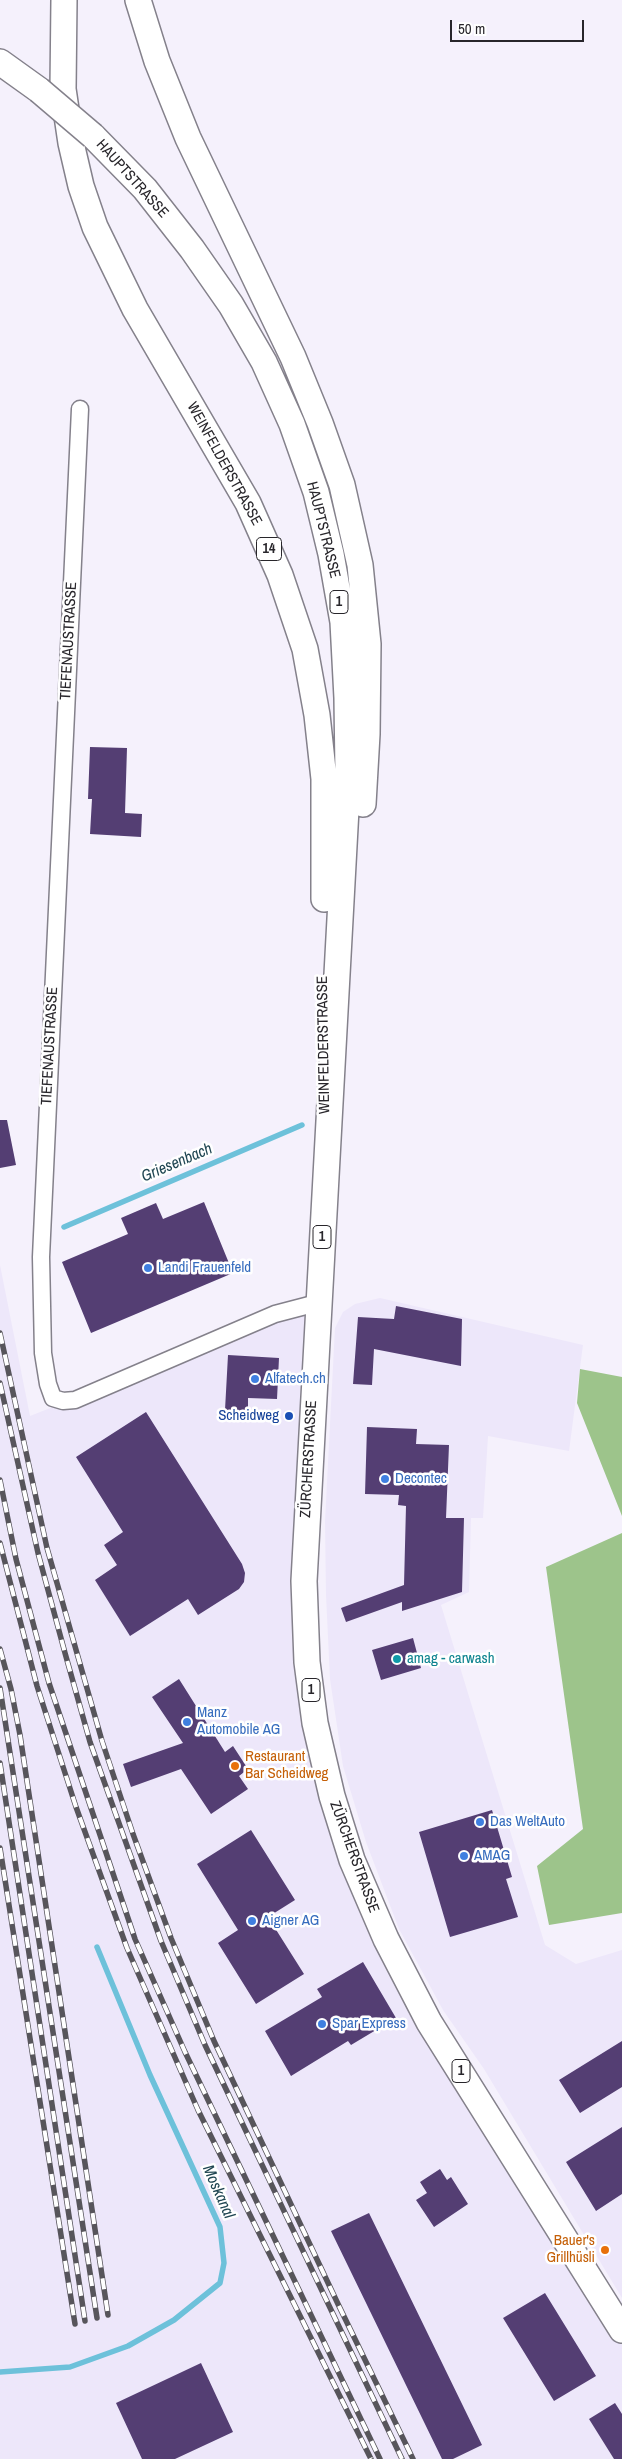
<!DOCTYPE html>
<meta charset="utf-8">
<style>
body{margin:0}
#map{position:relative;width:622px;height:2459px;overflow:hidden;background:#f5f1fc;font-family:"Archivo Narrow",sans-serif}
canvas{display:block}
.scale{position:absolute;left:450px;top:20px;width:134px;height:22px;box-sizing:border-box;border:2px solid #28262b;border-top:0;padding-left:6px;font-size:15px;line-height:18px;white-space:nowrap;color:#28262b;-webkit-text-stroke:4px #fff;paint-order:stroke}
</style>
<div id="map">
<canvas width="622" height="2459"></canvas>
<div class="scale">50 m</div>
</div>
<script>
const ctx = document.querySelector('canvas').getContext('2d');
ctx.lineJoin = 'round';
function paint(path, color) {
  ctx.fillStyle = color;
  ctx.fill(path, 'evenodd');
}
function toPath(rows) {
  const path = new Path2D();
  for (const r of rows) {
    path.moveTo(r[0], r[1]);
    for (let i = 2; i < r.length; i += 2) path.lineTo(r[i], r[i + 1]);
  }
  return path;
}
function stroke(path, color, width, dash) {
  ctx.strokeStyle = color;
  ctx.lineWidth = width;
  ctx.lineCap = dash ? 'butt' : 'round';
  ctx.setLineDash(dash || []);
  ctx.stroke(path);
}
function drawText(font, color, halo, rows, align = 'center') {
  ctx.font = font + ' "Archivo Narrow",sans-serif';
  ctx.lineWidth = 5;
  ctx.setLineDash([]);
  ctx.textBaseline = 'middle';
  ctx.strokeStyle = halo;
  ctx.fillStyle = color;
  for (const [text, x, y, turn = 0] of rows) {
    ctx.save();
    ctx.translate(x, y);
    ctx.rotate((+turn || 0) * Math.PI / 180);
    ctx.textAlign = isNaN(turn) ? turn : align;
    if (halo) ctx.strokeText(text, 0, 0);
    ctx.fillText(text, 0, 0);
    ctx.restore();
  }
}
paint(toPath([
 [0,1265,30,1416,317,1303,315,1723,386,1939,622,2330,622,2459,0,2459],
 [380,1298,583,1345,569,1451,488,1436,483,1518,471,1518,469,1592,441,1605,545,1945,576,1964,622,1950,622,2298,484,2069,443,2010,399,1929,366,1842,343,1766,330,1679,326,1595,325,1521,335,1328,343,1312,355,1304]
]), '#ede7fa');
paint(toPath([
 [580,1369,622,1377,622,1516,577,1403],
 [622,1533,622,1913,549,1925,537,1866,583,1829,546,1567]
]), '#9dc48b');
stroke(toPath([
 [64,1227,302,1125],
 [0,2372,70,2367,128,2346,174,2320,220,2283,224,2263,220,2227,150,2075,97,1947]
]), '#6dc1da', 5.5);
paint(toPath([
 [90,747,127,748,125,813,142,814,141,837,90,834,92,799,88,799],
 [0,1120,7,1120,16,1165,0,1168],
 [204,1202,233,1273,91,1333,62,1262,128,1234,121,1218,156,1203,163,1219],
 [396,1306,462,1319,461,1366,374,1349,372,1385,353,1384,358,1317,394,1319],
 [228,1355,279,1358,277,1399,248,1398,248,1411,225,1410],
 [146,1412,242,1564,245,1573,244,1582,239,1589,198,1615,188,1599,130,1636,95,1580,117,1565,104,1545,123,1532,76,1457],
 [367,1427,417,1429,416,1444,449,1445,446,1518,464,1518,462,1592,402,1611,402,1602,346,1622,341,1608,404,1585,406,1506,398,1505,399,1495,365,1494],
 [413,1638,421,1668,381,1680,372,1650],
 [179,1679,225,1752,233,1746,248,1769,239,1776,248,1789,211,1814,181,1769,131,1787,123,1764,183,1743,152,1697],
 [492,1810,512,1877,506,1879,518,1917,450,1937,419,1832],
 [251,1830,295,1900,268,1917,304,1974,256,2004,218,1943,238,1930,197,1864],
 [363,1962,396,2018,351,2045,348,2041,291,2076,265,2031,322,1997,317,1989],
 [622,2041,622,2087,580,2113,559,2080],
 [622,2127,622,2194,596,2211,566,2162],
 [440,2169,447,2180,451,2177,468,2204,434,2227,416,2200,427,2193,420,2182],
 [369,2213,482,2445,453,2459,442,2459,331,2231],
 [545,2293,596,2376,554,2401,503,2318],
 [201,2363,233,2432,175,2459,142,2459,116,2403],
 [615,2403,622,2414,622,2459,614,2459,589,2419]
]), '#543e73');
const minor = toPath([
 [80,409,41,1257,43,1353,48,1384,53,1398,63,1401,75,1400,275,1314,317,1303]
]);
const primary = toPath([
 [64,0,63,89,71,143,81,186,95,227,135,309,248,503,280,575,305,649,317,715,324,779,324,899],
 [138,0,157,61,188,138,293,357,320,423,342,485,360,565,368,644,367,734,363,804],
 [0,62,39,90],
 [93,136,145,189,192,249,231,305,264,362,292,424,316,492,331,554,343,622,347,698,348,772,304,1581,307,1662,315,1723,332,1796,352,1860,386,1939,429,2022,622,2330]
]);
stroke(minor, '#84818b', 19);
stroke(primary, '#84818b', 28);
stroke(minor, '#fff', 16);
stroke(primary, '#fff', 25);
const rail = toPath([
 [0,1333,47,1548,102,1741,133,1834,171,1938,214,2041,338,2304,413,2459],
 [0,1383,38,1553,65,1653,90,1742,161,1941,205,2045,402,2459],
 [0,1480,16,1559,49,1683,135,1939,185,2052,380,2459],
 [0,1543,37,1686,76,1807,127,1948,198,2110,371,2459],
 [0,1649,11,1689,20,1735,108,2315],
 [0,1688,97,2318],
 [0,1763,85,2321],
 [0,1848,75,2324]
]);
stroke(rail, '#57555b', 5.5);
stroke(rail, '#fff', 4, [11]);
const primaryBridge = toPath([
 [39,90,93,136]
]);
stroke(primaryBridge, '#84818b', 28, []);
stroke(primaryBridge, '#fff', 25);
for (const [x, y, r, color] of [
 [148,1268,5,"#3f7fe0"],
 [255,1379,5,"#3f7fe0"],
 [289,1416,5,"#1a4fb4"],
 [385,1479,5,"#3f7fe0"],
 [397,1659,5,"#0f9aa8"],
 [187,1722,5,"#3f7fe0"],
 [235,1766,5,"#e8710a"],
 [480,1822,5,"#3f7fe0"],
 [464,1856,5,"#3f7fe0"],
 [252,1921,5,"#3f7fe0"],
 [322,2024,5,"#3f7fe0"],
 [605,2250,5,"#e8710a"]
]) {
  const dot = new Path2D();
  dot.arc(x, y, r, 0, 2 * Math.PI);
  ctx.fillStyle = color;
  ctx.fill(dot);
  stroke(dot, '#fff', 2);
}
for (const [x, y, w] of [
 [269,549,25],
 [339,602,18],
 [322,1237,18],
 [311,1690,18],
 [461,2071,18]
]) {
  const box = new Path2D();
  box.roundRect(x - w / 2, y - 11.5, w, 23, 4);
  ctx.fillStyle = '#fff';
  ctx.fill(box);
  stroke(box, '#28262b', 1);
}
drawText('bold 14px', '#28262b', null, [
 ["14",269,549],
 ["1",339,602],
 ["1",322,1237],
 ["1",311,1690],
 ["1",461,2071]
]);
drawText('15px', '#28262b', '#fff', [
 ["HAUPTSTRASSE",132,179,48],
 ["WEINFELDERSTRASSE",224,464,61],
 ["HAUPTSTRASSE",323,530,76],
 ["TIEFENAUSTRASSE",69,641,-87],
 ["WEINFELDERSTRASSE",324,1045,-91],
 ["TIEFENAUSTRASSE",50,1046,-87],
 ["ZÜRCHERSTRASSE",309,1459,-87],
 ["ZÜRCHERSTRASSE",354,1857,70]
]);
drawText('15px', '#366cbe', '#fff', [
 ["Landi Frauenfeld",158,1268],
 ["Alfatech.ch",265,1379],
 ["Decontec",395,1479],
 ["Manz",197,1713],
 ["Automobile AG",197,1730],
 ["Das WeltAuto",490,1822],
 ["AMAG",474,1856],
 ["Aigner AG",262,1921],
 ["Spar Express",332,2024]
], 'left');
drawText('15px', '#164399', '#fff', [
 ["Scheidweg",279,1416]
], 'right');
drawText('15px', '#0d838f', '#fff', [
 ["amag - carwash",407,1659]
], 'left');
drawText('15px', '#c56008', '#fff', [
 ["Restaurant",245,1757],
 ["Bar Scheidweg",245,1774],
 ["Bauer's",595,2241,"right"],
 ["Grillhüsli",595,2258,"right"]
], 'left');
drawText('italic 16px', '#204652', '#fff', [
 ["Griesenbach",177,1163,-23],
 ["Moskanal",218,2192,66]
]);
</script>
